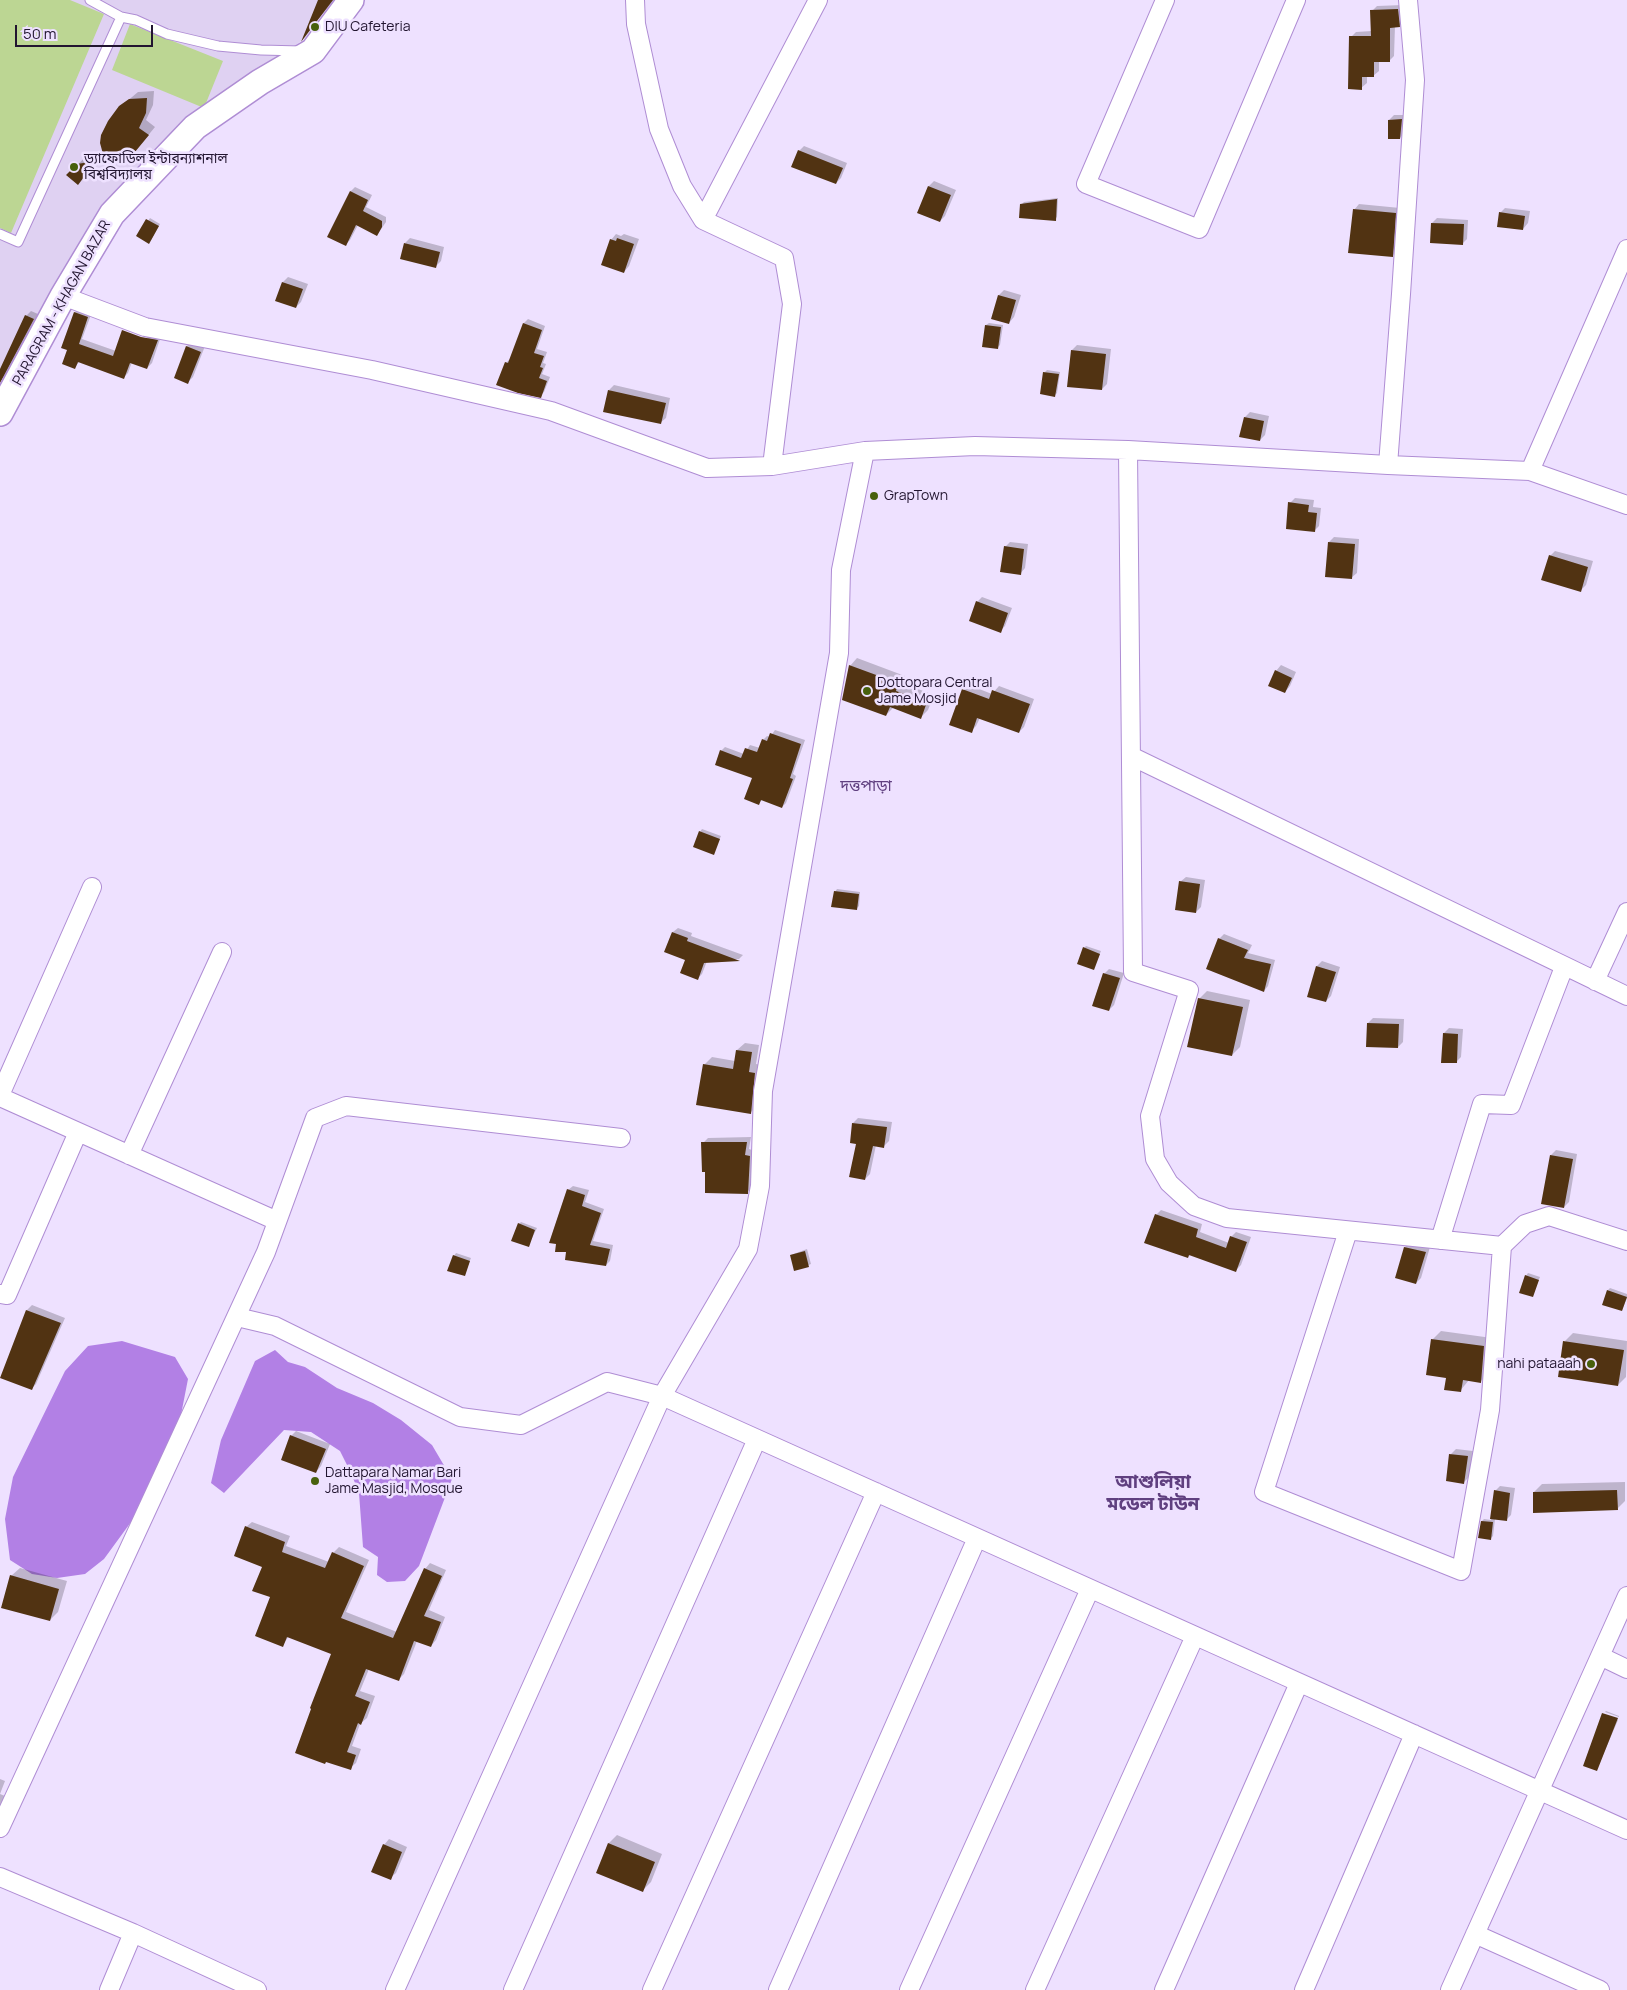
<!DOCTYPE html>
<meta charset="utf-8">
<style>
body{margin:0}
#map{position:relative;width:1627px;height:1990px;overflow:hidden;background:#eee1ff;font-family:Manrope,sans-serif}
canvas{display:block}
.scale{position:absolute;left:15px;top:25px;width:138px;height:22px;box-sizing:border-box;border:2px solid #221530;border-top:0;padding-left:6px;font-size:15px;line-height:18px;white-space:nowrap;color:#221530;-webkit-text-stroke:4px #eee1ff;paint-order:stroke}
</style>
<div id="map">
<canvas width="1627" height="1990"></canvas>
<div class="scale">50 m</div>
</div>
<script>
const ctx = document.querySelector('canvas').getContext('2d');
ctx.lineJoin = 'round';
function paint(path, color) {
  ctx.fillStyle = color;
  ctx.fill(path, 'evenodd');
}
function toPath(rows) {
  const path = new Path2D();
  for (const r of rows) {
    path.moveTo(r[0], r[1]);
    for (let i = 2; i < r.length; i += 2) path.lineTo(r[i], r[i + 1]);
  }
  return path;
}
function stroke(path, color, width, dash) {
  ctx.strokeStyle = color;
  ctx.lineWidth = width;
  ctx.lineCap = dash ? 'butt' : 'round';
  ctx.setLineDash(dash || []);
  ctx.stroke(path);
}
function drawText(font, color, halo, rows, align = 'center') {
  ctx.font = font + ' Manrope,"Noto Sans Bengali",sans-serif';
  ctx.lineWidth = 5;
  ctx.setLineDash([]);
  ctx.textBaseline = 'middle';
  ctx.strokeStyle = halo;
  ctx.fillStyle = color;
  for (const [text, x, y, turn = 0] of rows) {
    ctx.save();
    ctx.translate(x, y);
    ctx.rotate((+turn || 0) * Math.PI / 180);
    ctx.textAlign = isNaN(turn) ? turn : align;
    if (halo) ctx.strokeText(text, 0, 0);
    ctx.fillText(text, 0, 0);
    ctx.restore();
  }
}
paint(toPath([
 [0,0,350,0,347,8,201,113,96,221,0,392]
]), '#dfd1f2');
paint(toPath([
 [0,0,70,0,104,14,11,233,0,228],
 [130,24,223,61,204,108,112,70]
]), '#bcd693');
paint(toPath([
 [122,1341,175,1357,188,1379,179,1425,160,1471,131,1522,104,1559,85,1574,57,1578,32,1574,10,1560,5,1519,13,1477,65,1371,88,1346],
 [275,1350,288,1362,305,1367,337,1388,373,1403,401,1420,432,1445,452,1479,419,1566,405,1581,387,1582,377,1575,378,1557,363,1547,359,1493,351,1473,340,1451,311,1432,284,1430,224,1493,211,1483,221,1440,255,1361]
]), '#b280e5');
paint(toPath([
 [320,0,334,0,304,36],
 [1403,5,1404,21,1399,26,1395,26,1394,56,1389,61,1379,61,1379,71,1373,76,1367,76,1367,83,1361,88,1351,37,1356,32,1372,31,1372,11,1377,6],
 [154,91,153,105,146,120,155,127,132,155,120,107,138,92],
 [1394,115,1406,115,1405,132,1400,138,1389,120],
 [804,146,847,163,841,178,836,183,799,151],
 [102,154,78,183,68,175,86,156],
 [934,181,956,190,945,216,940,221,919,213,929,186],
 [355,187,372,195,366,207,386,217,386,222,377,235,358,225,350,240,346,244,329,236,351,191],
 [1058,198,1057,217,1055,219,1021,205,1024,202],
 [1359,204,1400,208,1397,251,1392,256,1354,210],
 [1505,208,1530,211,1528,223,1523,229,1500,213],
 [150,218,160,224,151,240,138,236],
 [1437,218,1468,220,1467,239,1462,244,1432,223],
 [616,234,621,236,624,234,639,239,629,266,624,272,611,240],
 [410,238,444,247,441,261,436,266,405,243],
 [288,277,308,284,301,302,296,307,283,282],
 [1004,290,1021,295,1014,317,1009,323,992,318,999,295],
 [80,308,92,312,82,339,116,351,124,330,124,332,147,340,148,338,125,329,128,326,161,336,152,363,147,368,132,362,128,373,124,377,80,361,75,367,69,349,63,347,75,312],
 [31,311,38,314,5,376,0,381,0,372,26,316],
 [528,319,545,326,537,349,547,352,543,363,546,364,542,374,550,377,544,392,540,396,506,363,510,359,524,323],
 [989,323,1003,325,1000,345,998,347,986,325],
 [192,341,205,346,193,377,188,382,175,377,187,346],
 [1077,345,1111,349,1107,384,1102,389,1072,350],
 [1047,370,1060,372,1057,393,1055,395,1045,372],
 [614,385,670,398,666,418,660,423,609,390],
 [1250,412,1269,416,1265,435,1260,440,1245,417],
 [1295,498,1314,500,1313,507,1321,508,1319,526,1314,531,1290,503],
 [1334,537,1359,539,1357,573,1351,578,1329,542],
 [1010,542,1028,544,1025,568,1020,574,1005,547],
 [1555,551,1593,561,1586,585,1581,590,1550,556],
 [982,597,1012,608,1005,626,1000,631,977,602],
 [857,658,905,676,902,683,934,695,928,710,921,717,894,707,886,715,850,666],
 [1281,665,1296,672,1290,686,1285,692,1276,671],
 [969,685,992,694,999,686,1034,699,1024,727,1019,732,980,718,976,726,971,731,963,690],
 [775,730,805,740,793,774,796,776,786,803,782,807,763,799,759,803,753,778,721,751,725,747,744,754,750,745,760,748,763,740,767,736,770,737],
 [702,829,721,836,713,853,700,832],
 [1186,877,1205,880,1201,907,1196,912,1180,882],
 [837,889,860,892,859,906,857,908,835,892],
 [678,928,692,933,691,936,743,955,739,959,707,961,702,974,697,979,673,932],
 [1224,934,1252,945,1248,953,1275,960,1268,986,1264,991,1219,939],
 [1086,946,1101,951,1094,968,1084,948],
 [1322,961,1340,967,1331,996,1326,1001,1317,966],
 [1109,969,1124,973,1114,1005,1109,1010,1104,974],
 [1207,991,1250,1000,1240,1047,1232,1055,1199,999],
 [1373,1018,1404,1019,1403,1042,1398,1047,1368,1023],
 [1449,1028,1463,1029,1461,1057,1456,1062,1444,1033],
 [745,1043,759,1045,756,1064,762,1065,758,1105,751,1112,704,1065,712,1057,735,1061,737,1050],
 [858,1118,892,1122,889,1141,884,1146,876,1145,870,1174,865,1179,858,1143,851,1142,853,1123],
 [751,1137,749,1149,755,1151,752,1187,747,1192,706,1170,703,1143,708,1138],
 [1556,1150,1577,1154,1569,1202,1564,1207,1551,1155],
 [573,1186,589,1190,585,1202,604,1209,593,1241,613,1245,610,1261,606,1265,567,1251,557,1242,568,1190],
 [1161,1210,1202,1224,1200,1232,1229,1243,1231,1237,1236,1232,1251,1237,1241,1265,1236,1270,1191,1254,1188,1257,1156,1215],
 [521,1222,537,1228,528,1246,519,1224],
 [1410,1242,1430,1247,1421,1278,1416,1283,1405,1247],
 [807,1249,811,1264,795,1270,791,1255],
 [456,1253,471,1258,464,1275,454,1256],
 [1528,1273,1540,1277,1532,1296,1526,1276],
 [1610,1288,1627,1294,1627,1298,1622,1310,1608,1290],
 [32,1305,65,1318,36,1384,31,1389,27,1310],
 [1441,1331,1492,1338,1489,1373,1481,1381,1469,1380,1460,1391,1447,1377,1433,1339],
 [1573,1333,1627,1341,1626,1377,1618,1385,1565,1341],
 [296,1431,330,1444,321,1466,316,1472,291,1436],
 [1456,1449,1473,1451,1469,1477,1464,1482,1447,1480,1451,1454],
 [1625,1482,1625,1501,1617,1509,1534,1492,1542,1484],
 [1500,1486,1515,1488,1511,1515,1506,1520,1495,1519,1493,1536,1491,1538,1482,1521,1484,1519,1491,1520,1495,1491],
 [252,1522,290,1536,286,1546,329,1562,333,1553,339,1547,369,1560,346,1612,397,1632,425,1569,430,1563,446,1570,429,1610,445,1617,436,1640,431,1646,417,1641,404,1674,398,1680,369,1669,360,1691,375,1696,367,1718,360,1724,352,1746,361,1749,356,1763,350,1768,326,1761,333,1653,289,1636,282,1646,264,1566,246,1527],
 [20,1568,67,1581,58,1612,50,1620,11,1576],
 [1606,1711,1619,1716,1619,1717,1605,1712],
 [1603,1714,1618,1720,1597,1769],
 [0,1779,5,1781,0,1794,5,1796,0,1806],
 [617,1835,662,1854,651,1882,643,1890,597,1872,609,1843],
 [389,1839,407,1847,396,1873,390,1878,384,1845]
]), '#0003');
paint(toPath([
 [318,0,333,0,301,42],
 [1398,9,1400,27,1390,28,1390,62,1374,62,1374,77,1362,77,1362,90,1348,89,1349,36,1371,36,1370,10],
 [147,98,146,113,139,128,149,135,125,164,103,154,100,143,101,135,108,121,119,106,129,99],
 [1402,119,1400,139,1388,139,1388,120],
 [798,150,843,168,836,184,791,167],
 [96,161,78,185,66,175,77,164],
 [928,186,951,195,940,222,917,213],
 [350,191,368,200,363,211,382,221,382,227,377,236,356,225,346,246,327,237],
 [1057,199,1056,221,1019,218,1020,204],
 [1353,209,1396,213,1393,257,1348,253],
 [1499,212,1525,216,1523,230,1497,227],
 [146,219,159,226,149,244,136,236],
 [1431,223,1464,224,1463,245,1430,243],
 [617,238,634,244,624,273,601,265,610,239,616,241],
 [404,243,440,252,436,268,400,259],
 [282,282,303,289,296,308,275,301],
 [998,295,1016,300,1009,324,991,319],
 [74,312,88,317,79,344,113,356,122,330,141,337,158,340,147,369,130,363,124,379,78,362,75,369,62,364,67,350,61,348],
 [25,315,34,319,0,383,0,369],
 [523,323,542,330,534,353,544,356,540,367,543,368,539,378,547,381,541,398,518,393,496,385,505,362,508,363],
 [985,325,1001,327,998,349,982,347],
 [186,346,201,352,188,384,174,378],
 [1071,350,1106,354,1102,390,1067,387],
 [1043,372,1059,374,1055,397,1040,394],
 [608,390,666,403,661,424,603,412],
 [1244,417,1264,421,1260,441,1239,437],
 [1288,502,1309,505,1308,512,1317,513,1315,532,1286,529],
 [1328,542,1355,544,1352,579,1325,577],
 [1004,546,1024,549,1021,575,1000,572],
 [1549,555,1588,567,1581,592,1541,580],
 [976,601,1008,613,1001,633,969,621],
 [849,665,898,683,896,691,927,702,921,719,890,707,886,716,842,700],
 [1275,670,1292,678,1285,693,1268,686],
 [962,689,989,699,992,690,1030,704,1019,733,977,718,972,733,949,725],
 [770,733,801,744,790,778,793,779,782,808,761,800,759,805,744,799,752,778,715,765,720,750,741,758,745,748,757,752,762,739,767,741],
 [699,831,720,839,714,855,693,847],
 [1179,881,1200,884,1196,913,1175,910],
 [834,891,859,894,857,910,831,907],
 [672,932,688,938,687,941,740,961,704,963,698,980,680,973,685,960,664,952],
 [1218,938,1248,950,1244,958,1271,964,1264,992,1206,969],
 [1083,947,1100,954,1094,970,1077,964],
 [1316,966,1336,972,1326,1002,1307,997],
 [1103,973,1120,978,1109,1011,1092,1006],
 [1198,998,1243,1007,1232,1056,1187,1047],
 [1367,1023,1399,1024,1398,1048,1366,1047],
 [1443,1033,1458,1034,1457,1063,1441,1063],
 [736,1050,752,1052,749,1072,755,1073,751,1114,696,1105,703,1064,733,1069],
 [852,1123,887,1127,884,1148,873,1146,865,1180,849,1177,856,1144,850,1143],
 [701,1142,747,1142,745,1155,750,1156,748,1194,705,1193,705,1172,702,1172],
 [1550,1155,1573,1159,1564,1208,1541,1204],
 [567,1189,585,1195,582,1206,601,1213,590,1245,610,1249,606,1266,565,1260,566,1252,555,1252,556,1244,549,1243],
 [1155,1214,1198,1229,1196,1237,1226,1248,1230,1236,1247,1242,1236,1272,1189,1255,1188,1258,1144,1243],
 [518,1223,535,1230,529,1247,511,1241],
 [1404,1247,1426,1252,1416,1284,1395,1278],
 [805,1251,809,1267,794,1271,790,1255],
 [453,1255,470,1261,465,1276,447,1271],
 [1525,1275,1539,1280,1533,1297,1519,1293],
 [1607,1290,1627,1297,1622,1311,1602,1305],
 [26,1310,61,1323,32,1390,0,1378],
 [1431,1339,1484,1346,1481,1383,1463,1380,1461,1392,1444,1390,1446,1378,1426,1375],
 [1563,1341,1624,1350,1618,1386,1558,1377],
 [290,1435,326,1449,316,1473,281,1460],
 [1449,1454,1468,1456,1464,1484,1446,1481],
 [1494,1490,1510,1493,1507,1521,1490,1519],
 [1617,1490,1618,1510,1533,1513,1533,1492],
 [1481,1521,1493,1522,1491,1540,1478,1538],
 [245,1526,285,1542,282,1552,325,1568,332,1552,364,1566,341,1618,393,1638,424,1568,442,1576,424,1616,441,1622,431,1647,414,1641,399,1681,366,1669,355,1696,370,1702,361,1725,358,1723,347,1752,356,1755,351,1770,326,1762,325,1764,295,1753,311,1709,310,1708,331,1654,287,1637,283,1647,255,1636,270,1597,252,1591,262,1567,234,1556],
 [10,1575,59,1589,50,1621,1,1608],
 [1602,1713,1618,1718,1597,1771,1583,1766],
 [608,1843,655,1862,643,1892,596,1873],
 [383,1844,402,1852,391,1880,371,1872]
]), '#513312');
const lane = toPath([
 [90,0,121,17,136,20,167,34,218,46,261,50,301,51],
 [0,234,18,242,121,17]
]);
const street = toPath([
 [635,0,636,24,659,129,682,186,703,220],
 [1165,0,1086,184,1199,229,1296,0],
 [1408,0,1415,80,1401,294,1388,465,1530,471,1627,505],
 [63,296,145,327,372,370,551,411,707,468,772,466,865,451,975,446,1128,450,1388,465],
 [1128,450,1133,972,1189,990,1150,1116,1155,1159,1169,1183,1194,1206,1227,1218,1502,1246,1525,1224,1549,1216,1627,1241],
 [772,466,792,304,784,258,703,220,818,0],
 [1530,471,1627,249],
 [1131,756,1627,996],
 [1595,981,1627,912],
 [0,1095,92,887],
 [0,1097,277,1221],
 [129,1155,222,952],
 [1348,1231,1264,1492,1461,1571,1490,1410,1502,1246],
 [1440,1240,1482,1104,1511,1105,1564,967],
 [0,1294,7,1295,78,1132],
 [237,1317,275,1326,460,1417,521,1425,607,1382,662,1396,1627,1830],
 [1600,1656,1627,1669],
 [0,1828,266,1252,315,1118,346,1106,621,1138],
 [0,1877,133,1933,257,1990],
 [1475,1934,1600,1990],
 [109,1990,133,1933],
 [395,1990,662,1396,748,1249,760,1186,763,1091,839,653,841,570,865,451],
 [513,1990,757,1439],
 [652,1990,876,1492],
 [778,1990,977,1538],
 [909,1990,1090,1589],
 [1035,1990,1195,1636],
 [1164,1990,1299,1683],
 [1304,1990,1414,1734],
 [1450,1990,1627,1596]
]);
const secondary = toPath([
 [0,413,63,296,112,214,195,127,260,82,313,51,351,0]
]);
stroke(lane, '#af8dd4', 11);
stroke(street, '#af8dd4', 20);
stroke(secondary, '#af8dd4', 28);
stroke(lane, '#fff', 9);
stroke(street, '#fff', 18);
stroke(secondary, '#fff', 25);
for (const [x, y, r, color] of [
 [315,27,5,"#48600d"],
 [74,167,5,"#48600d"],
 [874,496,5,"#48600d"],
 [867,691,5,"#48600d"],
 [1591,1364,5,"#48600d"],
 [315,1481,5,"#48600d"]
]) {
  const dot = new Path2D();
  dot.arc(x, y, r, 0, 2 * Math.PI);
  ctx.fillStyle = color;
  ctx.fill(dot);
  stroke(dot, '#eee1ff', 2);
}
drawText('14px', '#221530', '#eee1ff', [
 ["DIU Cafeteria",325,27],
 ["ড্যাফোডিল ইন্টারন্যাশনাল",84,159],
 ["বিশ্ববিদ্যালয়",84,175],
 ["GrapTown",884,496],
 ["Dottopara Central",877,683],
 ["Jame Mosjid",877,699],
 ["nahi pataaah",1581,1364,"right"],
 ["Dattapara Namar Bari",325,1473],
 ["Jame Masjid, Mosque",325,1489]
], 'left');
drawText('14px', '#221530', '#eee1ff', [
 ["PARAGRAM - KHAGAN BAZAR",62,303,-61]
]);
drawText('16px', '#604080', '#eee1ff', [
 ["দত্তপাড়া",866,787]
]);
drawText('bold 19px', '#604080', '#eee1ff', [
 ["আশুলিয়া",1153,1483],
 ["মডেল টাউন",1153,1505]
]);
</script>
